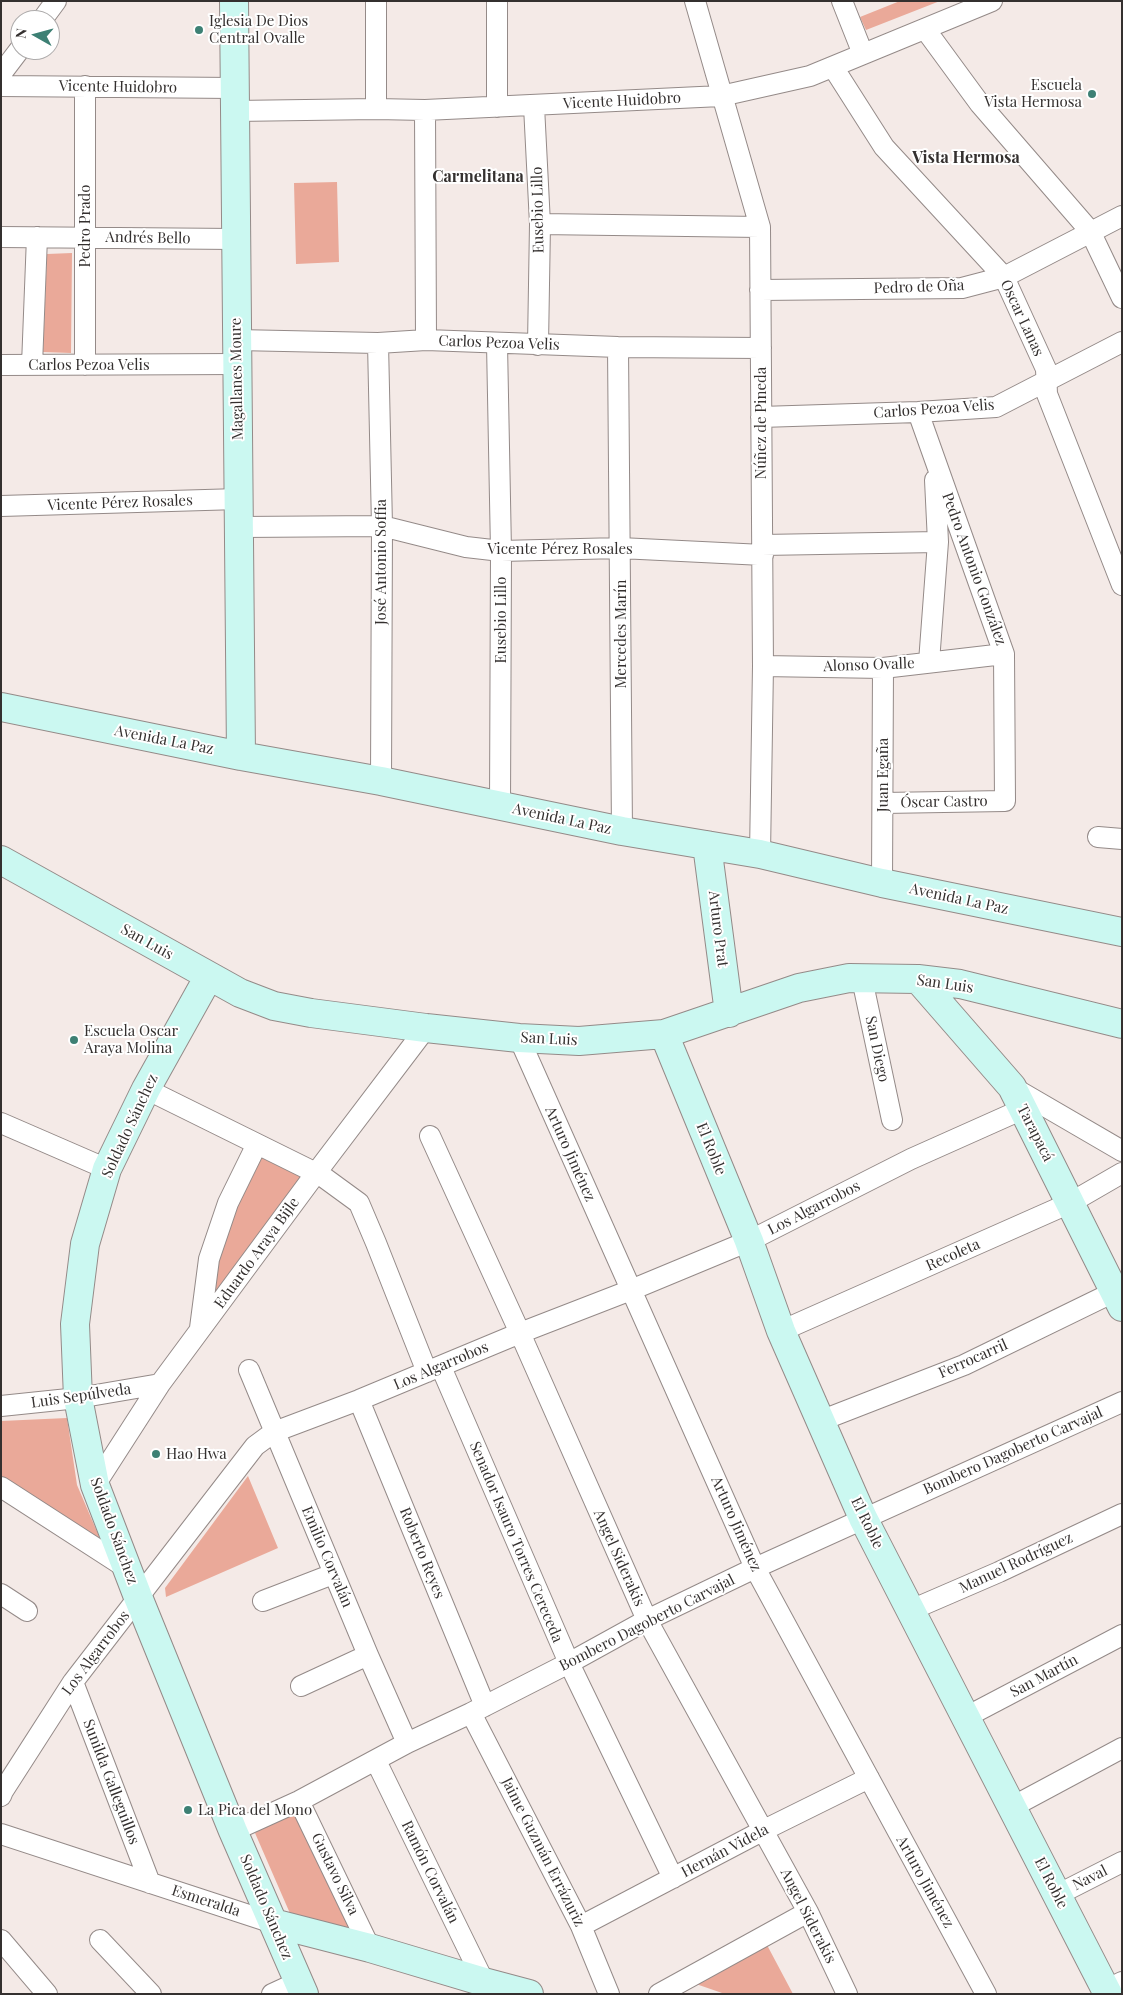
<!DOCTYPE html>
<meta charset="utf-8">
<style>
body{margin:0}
#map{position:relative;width:1123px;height:1995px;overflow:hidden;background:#f4eae7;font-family:"Playfair Display",serif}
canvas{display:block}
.frame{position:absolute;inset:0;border:2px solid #34302f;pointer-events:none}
.north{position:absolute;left:10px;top:10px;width:50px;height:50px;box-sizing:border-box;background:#fff;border:1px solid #aeacac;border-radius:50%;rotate:277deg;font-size:14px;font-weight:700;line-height:20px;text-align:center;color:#34302f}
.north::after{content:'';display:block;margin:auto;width:18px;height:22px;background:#3d8074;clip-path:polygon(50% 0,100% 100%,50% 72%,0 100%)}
</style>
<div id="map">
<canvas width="1123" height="1995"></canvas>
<div class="frame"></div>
<div class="north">N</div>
</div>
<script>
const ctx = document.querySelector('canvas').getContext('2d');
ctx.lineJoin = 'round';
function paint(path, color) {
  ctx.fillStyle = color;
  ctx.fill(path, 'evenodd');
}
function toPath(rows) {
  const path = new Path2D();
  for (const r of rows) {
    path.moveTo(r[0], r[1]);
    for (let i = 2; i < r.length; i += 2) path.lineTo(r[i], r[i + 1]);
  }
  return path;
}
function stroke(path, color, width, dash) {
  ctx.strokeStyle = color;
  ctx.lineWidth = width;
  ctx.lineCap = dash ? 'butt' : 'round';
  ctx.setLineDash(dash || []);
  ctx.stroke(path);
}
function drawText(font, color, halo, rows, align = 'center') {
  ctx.font = font + ' "Playfair Display",serif';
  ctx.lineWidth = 4;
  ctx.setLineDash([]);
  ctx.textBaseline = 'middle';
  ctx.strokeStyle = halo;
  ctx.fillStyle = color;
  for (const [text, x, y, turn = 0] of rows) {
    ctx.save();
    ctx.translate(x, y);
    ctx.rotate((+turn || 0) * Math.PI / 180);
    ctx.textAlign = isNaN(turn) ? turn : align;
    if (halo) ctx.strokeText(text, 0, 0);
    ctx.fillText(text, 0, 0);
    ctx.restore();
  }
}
paint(toPath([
 [900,1,940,1,866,30,860,17],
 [337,182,339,262,296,264,294,183],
 [72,253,71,353,43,352,47,254],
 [259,1153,301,1176,209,1309,221,1250,243,1186],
 [67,1418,77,1485,104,1548,1,1480,1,1421],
 [248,1476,278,1548,166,1597,165,1588],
 [298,1808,353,1932,292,1918,255,1833],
 [767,1945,793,1994,725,1994,696,1984]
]), '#eaa999');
const street = toPath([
 [376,1,376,109],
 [695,1,760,227,763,666,760,854],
 [842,1,863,54],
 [42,20,56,1],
 [925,29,980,104,1090,231,1122,298],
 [833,67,884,147,1004,277,1046,369,1047,394,1122,585],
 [1,74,20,49],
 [1,86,234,88],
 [534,106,540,224,538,345],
 [497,107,497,1],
 [425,110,426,340],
 [235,111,376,109,425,110,721,96,810,76,992,1],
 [540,224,760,227],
 [1,237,235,239],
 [760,290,962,288,1004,277,1122,216],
 [237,340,378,343,426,340,618,347,761,348],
 [378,343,382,526,381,781],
 [497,344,501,551,500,806],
 [618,347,622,831],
 [1,365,237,364],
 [32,365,37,237],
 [85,365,85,86],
 [761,417,918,412,996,407,1122,342],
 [1,506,239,499],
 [240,527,382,526,466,547,501,551,620,548,763,555],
 [762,545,938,542],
 [929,662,938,542,935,480],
 [763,666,883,668,1004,654],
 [883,803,1005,801,1004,654,918,412],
 [1098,837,1122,839],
 [882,883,883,668],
 [862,979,892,1120],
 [519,1038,755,1568,986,1994],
 [1012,1087,1122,1151],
 [146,1089,322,1176,359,1203,376,1243,427,1372],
 [1,1123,107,1169],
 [430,1136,520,1333,647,1620,808,1912,847,1994],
 [200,1328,209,1259,228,1203,257,1144],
 [781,1331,1070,1203,1122,1173],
 [441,1367,569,1663,673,1878],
 [249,1370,368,1655,407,1743],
 [359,1400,485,1706],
 [1,1406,78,1398,160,1384],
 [820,1421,964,1365,1122,1288],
 [95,1485,160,1384,316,1173,426,1028],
 [1,1487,128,1569],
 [1,1594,27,1611],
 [263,1601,333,1574],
 [911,1610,999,1572,1122,1514],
 [73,1682,150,1883],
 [301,1686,368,1655],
 [471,1713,581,1926,609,1994],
 [966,1717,1122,1635],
 [376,1761,484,1982],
 [1,1796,3,1791,73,1682,255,1446,274,1432,359,1400,520,1333,631,1290,749,1241,911,1159,1023,1109],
 [299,1801,370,1948],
 [1012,1807,1122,1748],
 [233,1831,299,1801,407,1743,471,1713,569,1663,647,1620,755,1568,1122,1402],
 [1,1834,273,1923],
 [1057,1895,1122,1862],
 [581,1926,764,1830,869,1778],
 [1,1940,47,1994],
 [100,1940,151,1994],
 [1106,1990,1122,1982],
 [272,1994,298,1982],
 [659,1994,808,1912]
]);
const secondary = toPath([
 [234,1,241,756],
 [1,707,241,756,381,781,622,831,760,854,882,883,1122,932],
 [707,845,729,1013],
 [1,860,240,993,274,1006,311,1013,426,1028,519,1038,579,1041,664,1034,799,988,849,978,918,979,960,984,1122,1024],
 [209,976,146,1089,107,1169,85,1244,75,1324,78,1398,95,1485,138,1597,233,1831,304,1994],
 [918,979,1012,1087,1122,1307],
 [664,1034,749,1241,781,1331,863,1518,1108,1994],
 [273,1923,370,1948,484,1982,529,1994]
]);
stroke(street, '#948a88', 22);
stroke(secondary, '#948a88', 30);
stroke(street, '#fff', 20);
stroke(secondary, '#cbf8f1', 28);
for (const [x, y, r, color] of [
 [199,30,5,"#3d8074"],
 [1092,94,5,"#3d8074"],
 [74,1040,5,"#3d8074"],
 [156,1454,5,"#3d8074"],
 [188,1810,5,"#3d8074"]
]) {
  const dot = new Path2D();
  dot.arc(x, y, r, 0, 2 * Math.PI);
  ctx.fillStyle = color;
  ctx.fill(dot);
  stroke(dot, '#fff', 2);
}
drawText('15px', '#34302f', '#fff', [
 ["Iglesia De Dios",209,21],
 ["Central Ovalle",209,38],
 ["Escuela",1082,85,"right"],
 ["Vista Hermosa",1082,102,"right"],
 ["Escuela Oscar",84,1031],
 ["Araya Molina",84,1048],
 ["Hao Hwa",166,1454],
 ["La Pica del Mono",198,1810]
], 'left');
drawText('15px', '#34302f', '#fff', [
 ["Vicente Huidobro",118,87,1],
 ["Vicente Huidobro",622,101,-3],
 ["Eusebio Lillo",538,210,-91],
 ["Pedro Prado",85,226,-90],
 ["Andrés Bello",148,238,1],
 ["Pedro de Oña",919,287,-2],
 ["Oscar Lanas",1022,318,65],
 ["Carlos Pezoa Velis",499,343,2],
 ["Carlos Pezoa Velis",89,365],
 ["Magallanes Moure",237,379,-91],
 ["Carlos Pezoa Velis",934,409,-4],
 ["Núñez de Pineda",761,423,-90],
 ["Vicente Pérez Rosales",120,503,-2],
 ["Vicente Pérez Rosales",560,549],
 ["José Antonio Soffia",381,562,-90],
 ["Pedro Antonio González",974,569,70],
 ["Eusebio Lillo",501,620,-90],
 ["Mercedes Marín",621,634,-90],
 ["Alonso Ovalle",869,665,-2],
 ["Avenida La Paz",164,740,11],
 ["Juan Egaña",883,775,-90],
 ["Óscar Castro",944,802,-1],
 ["Avenida La Paz",562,819,12],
 ["Avenida La Paz",959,899,12],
 ["Arturo Prat",718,929,83],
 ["San Luis",147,942,29],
 ["San Luis",945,984,8],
 ["San Luis",549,1039,3],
 ["San Diego",877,1049,78],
 ["Soldado Sánchez",130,1126,-65],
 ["Tarapacá",1035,1133,63],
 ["El Roble",711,1149,68],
 ["Arturo Jiménez",570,1154,66],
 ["Los Algarrobos",814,1208,-27],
 ["Eduardo Araya Bijle",257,1253,-54],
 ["Recoleta",953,1255,-24],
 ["Ferrocarril",973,1359,-24],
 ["Los Algarrobos",441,1366,-23],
 ["Luis Sepúlveda",81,1396,-8],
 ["Bombero Dagoberto Carvajal",1013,1451,-24],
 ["El Roble",867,1523,64],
 ["Arturo Jiménez",736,1524,66],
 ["Soldado Sánchez",114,1531,70],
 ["Senador Isauro Torres Cereceda",516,1542,67],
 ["Roberto Reyes",422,1553,68],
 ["Emilio Corvalán",327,1557,67],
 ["Angel Siderakis",619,1558,66],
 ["Manuel Rodríguez",1016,1563,-25],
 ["Bombero Dagoberto Carvajal",647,1623,-27],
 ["Los Algarrobos",96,1653,-53],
 ["San Martín",1044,1676,-28],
 ["Sunilda Galleguillos",111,1782,69],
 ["Hernán Videla",725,1851,-28],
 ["Jaime Guzmán Errázuriz",543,1852,63],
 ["Ramón Corvalán",430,1872,64],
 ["Gustavo Silva",335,1874,64],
 ["Naval",1090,1878,-27],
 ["Arturo Jiménez",925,1882,61],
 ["El Roble",1051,1883,63],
 ["Esmeralda",206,1901,18],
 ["Soldado Sánchez",266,1907,67],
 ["Angel Siderakis",808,1916,63]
]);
drawText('bold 16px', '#34302f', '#fff', [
 ["Vista Hermosa",966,158],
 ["Carmelitana",478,177]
]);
</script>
